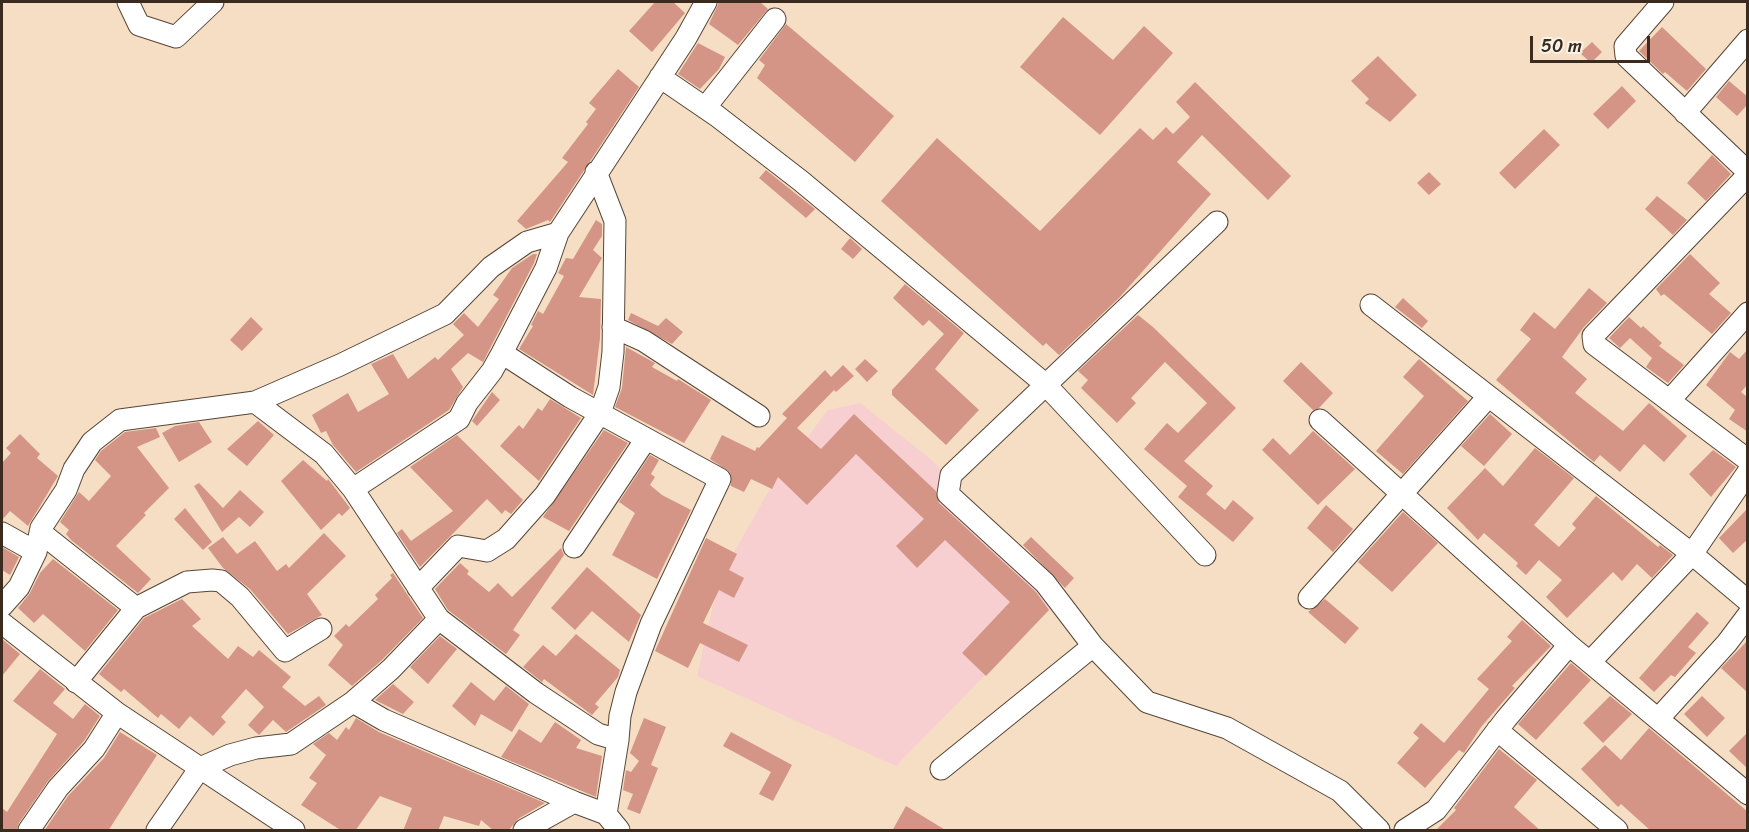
<!DOCTYPE html>
<style>
body{margin:0}
#map{position:relative;width:1749px;height:832px;overflow:hidden;background:#f5dec3;font-family:Sriracha,sans-serif}
canvas{display:block}
.frame{position:absolute;inset:0;border:3px solid #3b2a1e;pointer-events:none}
.scale{position:absolute;left:1530px;top:36px;width:120px;height:27px;box-sizing:border-box;border:3px solid #3b2a1e;border-top:0;padding-left:8px;font-size:18px;line-height:21px;white-space:nowrap;color:#3b2a1e;-webkit-text-stroke:4px #f7f3e8;paint-order:stroke}
</style>
<div id="map">
<canvas width="1749" height="832"></canvas>
<div class="frame"></div>
<div class="scale">50 m</div>
</div>
<script>
const ctx = document.querySelector('canvas').getContext('2d');
ctx.lineJoin = 'round';
function paint(path, color) {
  ctx.fillStyle = color;
  ctx.fill(path, 'evenodd');
}
function toPath(rows) {
  const path = new Path2D();
  for (const r of rows) {
    path.moveTo(r[0], r[1]);
    for (let i = 2; i < r.length; i += 2) path.lineTo(r[i], r[i + 1]);
  }
  return path;
}
function stroke(path, color, width, dash) {
  ctx.strokeStyle = color;
  ctx.lineWidth = width;
  ctx.lineCap = dash ? 'butt' : 'round';
  ctx.setLineDash(dash || []);
  ctx.stroke(path);
}
paint(toPath([
 [860,403,933,461,1054,605,896,766,697,676,719,579,775,480,828,410]
]), '#f7cfd0');
paint(toPath([
 [655,2,673,2,685,13,652,52,629,31],
 [719,2,760,2,768,9,738,45,709,24],
 [1063,17,1113,60,1144,26,1173,53,1100,135,1020,67],
 [786,24,894,116,855,162,757,78,765,65,759,60],
 [1662,27,1706,69,1687,91,1665,72,1663,74,1639,51],
 [1592,42,1602,52,1591,63,1580,53],
 [698,43,725,57,719,69,700,89,678,74],
 [1378,56,1417,95,1390,122,1365,103,1369,99,1351,81],
 [618,69,639,87,550,222,548,220,526,229,517,221,568,162,562,158,588,124,586,122,596,109,589,103],
 [1729,81,1748,97,1748,104,1737,116,1716,97],
 [1195,82,1291,176,1268,200,1202,135,1177,162,1211,194,1119,298,1059,355,1046,343,1043,346,881,201,937,138,1040,231,1140,128,1153,140,1166,127,1173,134,1190,117,1176,102],
 [1622,86,1636,101,1608,129,1593,114],
 [1544,129,1560,145,1515,189,1499,173],
 [1712,155,1731,174,1706,201,1687,183],
 [766,170,815,209,806,218,759,178],
 [1429,172,1441,184,1429,195,1417,183],
 [1657,196,1687,220,1673,235,1645,209],
 [596,220,602,224,602,236,593,250,602,258,579,297,601,299,600,338,593,395,519,349,533,326,531,325,538,311,543,314,564,276,558,273,566,258,573,259],
 [850,238,862,249,853,259,841,249],
 [533,254,537,254,534,263,483,362,468,353,451,369,463,387,449,410,356,472,333,445,326,431,321,433,312,415,348,393,358,412,389,394,371,364,393,354,408,379,435,357,438,360,464,335,453,324,464,313,478,327,499,299,493,295,512,268],
 [1690,254,1720,283,1709,294,1731,313,1712,334,1664,294,1661,296,1656,289],
 [905,284,964,333,935,369,979,410,946,445,892,395,892,390,944,334,929,320,923,326,893,298],
 [1589,288,1607,303,1584,327,1562,357,1587,379,1575,393,1623,431,1649,403,1687,436,1664,462,1644,444,1620,472,1600,455,1594,462,1496,380,1531,339,1520,330,1534,312,1555,329],
 [1403,298,1428,321,1422,328,1395,307],
 [631,313,658,326,666,318,683,332,672,344,628,320],
 [1138,315,1153,327,1236,408,1184,461,1213,486,1206,494,1225,510,1233,500,1254,518,1233,542,1178,497,1187,486,1144,449,1167,423,1178,433,1207,403,1165,362,1131,398,1136,403,1117,423,1081,388,1088,380,1078,371],
 [251,317,263,329,242,351,230,340],
 [1629,317,1641,328,1643,326,1662,343,1659,346,1684,365,1668,383,1646,367,1652,358,1630,338,1620,348,1609,338],
 [626,347,655,363,652,367,677,381,678,379,711,400,684,443,615,407,622,388],
 [1748,349,1748,384,1741,392,1746,396,1748,393,1748,432,1729,419,1735,410,1706,385,1730,352,1739,359],
 [865,359,878,371,867,382,855,369],
 [1419,359,1468,401,1403,474,1376,451,1424,396,1403,377],
 [1301,362,1333,393,1319,408,1313,410,1283,381],
 [843,365,854,376,836,392,834,390,797,428,821,449,854,414,936,491,939,503,1036,592,1049,610,986,676,962,653,1010,602,945,540,917,568,896,546,924,519,856,454,807,505,778,477,772,489,751,479,744,492,731,486,730,472,710,459,722,435,755,451,757,447,759,448,787,418,782,414,825,370,831,377],
 [492,392,500,400,477,426,472,421],
 [550,399,581,418,539,481,500,446,519,425,523,429,538,408,542,411],
 [1490,414,1512,434,1484,466,1461,446],
 [258,421,274,435,247,466,227,449],
 [199,422,212,442,179,462,162,433,175,426],
 [156,428,160,437,137,447,169,488,144,513,146,515,116,546,151,579,138,593,71,540,66,534,69,530,60,522,79,492,89,501,111,476,95,460,101,451,125,432],
 [604,430,628,443,569,531,543,517],
 [1313,431,1355,469,1318,505,1262,450,1273,438,1290,455],
 [20,434,40,454,37,458,58,476,28,526,10,511,2,520,2,463,11,453,6,448],
 [457,435,523,500,511,514,505,510,502,514,487,499,420,567,397,533,402,529,411,541,453,511,410,467],
 [1535,448,1574,478,1534,525,1559,547,1576,528,1572,524,1596,496,1658,547,1660,545,1673,555,1652,578,1637,564,1622,581,1613,572,1567,618,1546,597,1562,580,1539,560,1526,575,1516,566,1518,563,1484,533,1478,540,1447,508,1485,468,1503,486],
 [1713,450,1736,467,1711,497,1689,474],
 [650,455,659,460,651,474,655,477,650,485,662,495,691,510,657,579,612,555,635,513,619,502],
 [303,460,327,481,328,479,350,508,342,516,339,513,321,530,281,481],
 [199,483,223,508,240,490,264,512,250,527,239,517,222,532,194,486],
 [1326,505,1353,529,1333,552,1307,528],
 [185,508,212,542,203,550,174,519],
 [1748,508,1748,539,1733,553,1719,538],
 [1403,512,1438,543,1392,592,1358,562],
 [324,533,346,556,307,594,322,615,288,634,250,589,223,568,208,548,223,537,237,554,255,541,277,571,286,564,289,568],
 [1031,537,1074,578,1065,588,1023,545],
 [706,538,737,554,729,570,744,578,734,598,719,590,703,623,748,645,739,662,700,643,688,668,655,651],
 [2,547,19,557,10,575,2,570],
 [561,548,564,555,513,630,520,635,506,654,448,610,435,589,460,563,469,571,467,574,489,592,498,583,512,597],
 [53,559,118,610,85,651,43,614,34,623,18,608,30,593,40,573],
 [587,567,641,615,629,642,592,611,575,630,551,608],
 [393,573,423,618,382,660,352,686,328,665,343,645,334,636,346,624,349,627,378,599,375,595,392,578,390,575],
 [182,599,201,619,192,626,228,659,238,646,253,657,259,650,291,677,282,687,305,706,319,696,326,705,286,732,273,720,259,735,248,725,264,707,246,689,221,717,226,722,213,736,190,716,179,729,161,714,158,718,124,689,121,692,99,674,144,618],
 [1325,599,1359,628,1345,644,1308,612],
 [1697,612,1709,623,1688,647,1696,653,1675,677,1671,675,1654,692,1639,678],
 [1522,620,1551,646,1512,686,1515,688,1481,727,1464,753,1459,750,1425,788,1397,763,1419,738,1413,733,1421,723,1444,743,1489,689,1477,679,1512,641,1507,637],
 [576,634,620,670,618,677,595,704,599,707,592,715,544,679,542,682,523,667,543,645,556,656],
 [440,636,457,649,428,684,410,667],
 [2,639,20,654,2,676],
 [1748,640,1748,693,1721,668],
 [1571,663,1591,680,1536,740,1518,724],
 [40,669,65,689,53,703,73,719,85,704,100,716,84,741,48,781,19,823,16,831,2,831,2,808,7,812,57,734,13,701],
 [471,682,494,701,506,686,529,704,512,732,481,714,475,726,452,706],
 [393,684,414,702,403,714,375,700],
 [1610,696,1632,714,1603,743,1583,723],
 [1702,696,1725,718,1707,737,1684,714],
 [356,718,379,732,545,803,518,819,508,831,494,831,481,820,479,826,444,816,438,831,403,831,412,808,380,796,355,831,342,831,301,805,317,783,309,778,326,755,313,744,329,733,337,740,346,727,349,730],
 [644,718,666,727,651,765,658,768,640,814,627,809,633,794,623,790,626,770,631,772,639,761,630,753],
 [555,722,581,740,576,748,602,756,596,797,501,757,519,729,541,743],
 [1649,728,1748,812,1748,831,1651,831,1621,804,1618,807,1581,769,1605,745,1621,760],
 [120,732,157,755,108,831,44,831,68,796,104,758],
 [731,732,792,765,773,801,759,794,771,772,723,746],
 [1748,732,1748,769,1729,751],
 [1499,749,1537,780,1514,807,1541,831,1435,831,1456,810,1454,808],
 [906,806,947,831,892,831]
]), '#d49586');
const minor = toPath([
 [128,2,139,25,176,37,213,2],
 [1663,2,1625,46,1626,56,1748,172],
 [660,77,717,116,801,181,1045,384,1205,555],
 [705,108,775,19],
 [1685,113,1748,40],
 [1748,175,1593,336,1594,344,1748,460],
 [1217,222,951,475,948,494,1045,583,1093,646,1147,702,1227,728,1340,791,1379,830],
 [1371,305,1692,554,1748,601],
 [613,327,644,341,759,416],
 [502,353,570,397,720,479,651,624,626,692,620,716,618,740],
 [1669,401,1748,313],
 [1320,420,1569,645],
 [353,489,459,419,467,403,492,371,502,353,546,268,558,233],
 [40,532,136,608,187,582,212,580,221,581,240,597,285,651,321,629],
 [2,533,36,552,41,528,66,490,74,469,92,442,120,420,255,402],
 [574,547,646,439],
 [418,588,458,546,487,551,506,539,545,495,600,413,609,387,613,352,615,221,596,172],
 [1309,598,1488,397],
 [2,606,19,587,36,552],
 [2,623,117,713,294,830],
 [1590,662,1692,554,1748,472],
 [76,682,136,608],
 [353,702,384,720,574,802],
 [1658,719,1727,643,1748,615],
 [1497,730,1617,830],
 [941,769,1093,646],
 [29,830,58,788,94,749,117,713],
 [157,830,200,768,230,755,256,748,291,744,353,702,391,669,439,619],
 [524,830,574,802,606,814],
 [619,830,606,814,618,740,598,734,536,693,439,619,353,489,324,454,255,402,340,365,445,314,491,267,527,242,558,233,686,38,706,2],
 [1405,830,1436,810,1506,719,1569,645,1748,794]
]);
stroke(minor, '#574537', 23);
stroke(minor, '#fff', 21);
</script>
